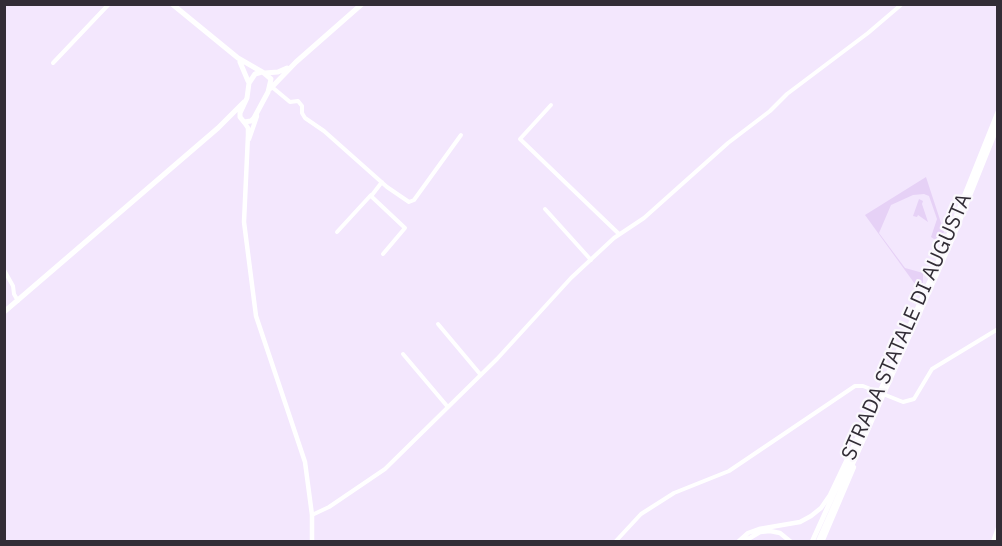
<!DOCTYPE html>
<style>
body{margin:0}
#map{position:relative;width:1002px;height:546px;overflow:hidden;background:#f3e7fd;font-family:"IBM Plex Sans",sans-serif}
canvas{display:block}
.frame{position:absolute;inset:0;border:6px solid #322d36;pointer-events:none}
</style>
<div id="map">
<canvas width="1002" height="546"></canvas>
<div class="frame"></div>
</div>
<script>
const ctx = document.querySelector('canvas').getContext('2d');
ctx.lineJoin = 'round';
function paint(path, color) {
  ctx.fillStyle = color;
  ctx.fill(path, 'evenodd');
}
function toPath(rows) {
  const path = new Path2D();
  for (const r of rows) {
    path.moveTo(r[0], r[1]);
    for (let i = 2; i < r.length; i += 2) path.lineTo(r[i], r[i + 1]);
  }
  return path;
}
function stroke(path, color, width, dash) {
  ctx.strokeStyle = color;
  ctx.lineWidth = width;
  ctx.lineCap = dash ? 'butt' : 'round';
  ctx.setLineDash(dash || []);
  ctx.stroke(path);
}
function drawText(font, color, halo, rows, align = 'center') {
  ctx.font = font + ' "IBM Plex Sans",sans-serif';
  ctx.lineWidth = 4.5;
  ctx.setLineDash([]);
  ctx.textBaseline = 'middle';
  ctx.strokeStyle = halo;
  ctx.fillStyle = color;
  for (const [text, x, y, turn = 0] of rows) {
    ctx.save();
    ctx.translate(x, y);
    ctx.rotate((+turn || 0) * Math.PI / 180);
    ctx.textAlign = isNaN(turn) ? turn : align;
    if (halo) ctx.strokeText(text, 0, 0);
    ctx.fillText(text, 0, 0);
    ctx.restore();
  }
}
paint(toPath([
 [926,177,944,232,937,241,931,237,937,219,929,196,924,194,913,195,891,205,879,233,905,268,923,273,923,282,920,291,865,215],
 [919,199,923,201,922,204,928,222,918,215,917,217,913,216]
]), '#e6d1f6');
stroke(toPath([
 [53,63,109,4],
 [272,87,290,102,298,101,302,106,302,113,305,118,324,131,387,187,409,202,414,200,461,135],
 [551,105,520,139,619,234],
 [382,182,372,195,372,197,405,228,383,254],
 [545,209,591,260],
 [337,232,371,195],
 [4,270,13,286,14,294,18,301],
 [438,324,480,374],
 [403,354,447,406],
 [312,515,329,507,385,469,497,359,571,278,614,238,644,218,728,143,770,111,787,94,868,33,902,4],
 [615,542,641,514,674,493,729,471,855,386,863,386,903,402,914,399,932,369,998,329]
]), '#fff', 4);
stroke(toPath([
 [244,122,248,128,248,135,244,222,256,316,305,462,312,515,312,542],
 [249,139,257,116],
 [738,542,748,533,759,529,800,522,811,516,821,508,830,495,860,432],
 [743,542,760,532,770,531,780,533,791,542],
 [822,542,854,467],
 [993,542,998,528]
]), '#fff', 4.5);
stroke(toPath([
 [172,4,238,58,264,73,271,79,268,92,254,118,251,121,244,122,240,117,240,113,247,98,249,83,255,74,262,72],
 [240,62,248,81],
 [265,73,278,72,287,68],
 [271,88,296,62,362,4],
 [4,312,218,128,244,102],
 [812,542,934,272,998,112],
 [818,542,953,237,998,125]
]), '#fff', 5);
drawText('21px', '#322d36', '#fbf9fd', [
 ["STRADA STATALE DI AUGUSTA",907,327,-66]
]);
</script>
